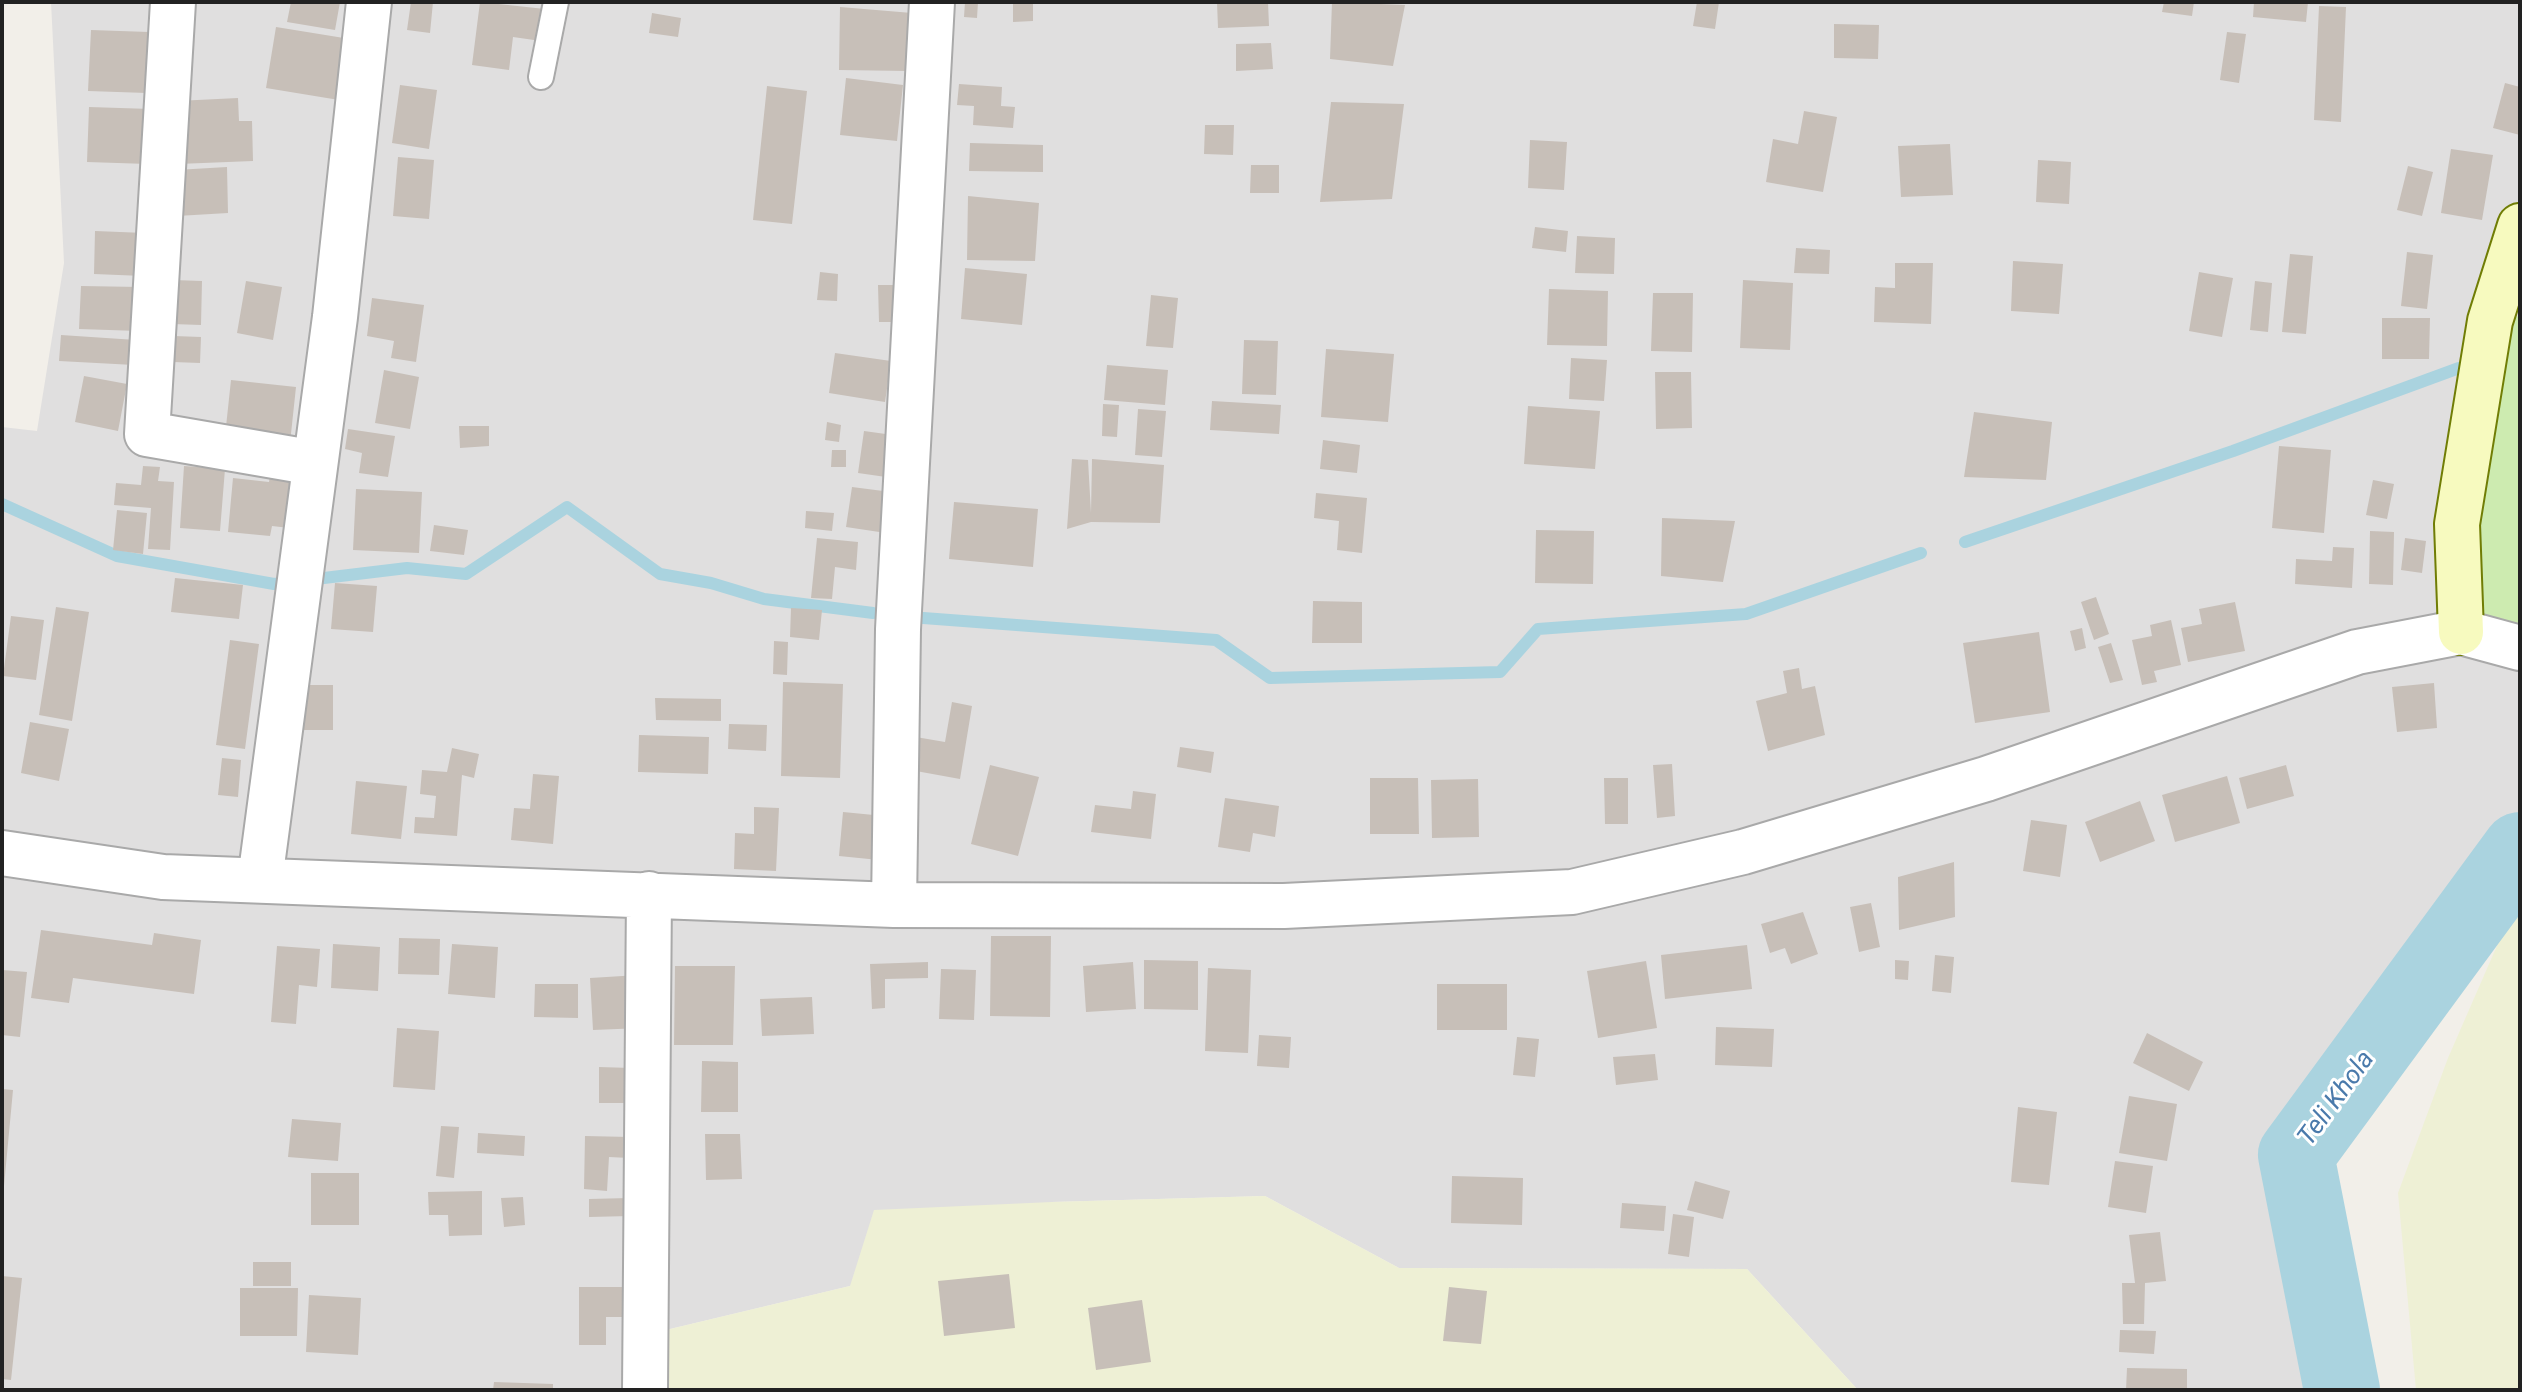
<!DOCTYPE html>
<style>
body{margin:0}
#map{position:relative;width:2522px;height:1392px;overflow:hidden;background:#f2efe9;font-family:Roboto,sans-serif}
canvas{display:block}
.frame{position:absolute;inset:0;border:4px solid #222;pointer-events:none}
</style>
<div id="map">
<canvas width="2522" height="1392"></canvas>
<div class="frame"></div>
</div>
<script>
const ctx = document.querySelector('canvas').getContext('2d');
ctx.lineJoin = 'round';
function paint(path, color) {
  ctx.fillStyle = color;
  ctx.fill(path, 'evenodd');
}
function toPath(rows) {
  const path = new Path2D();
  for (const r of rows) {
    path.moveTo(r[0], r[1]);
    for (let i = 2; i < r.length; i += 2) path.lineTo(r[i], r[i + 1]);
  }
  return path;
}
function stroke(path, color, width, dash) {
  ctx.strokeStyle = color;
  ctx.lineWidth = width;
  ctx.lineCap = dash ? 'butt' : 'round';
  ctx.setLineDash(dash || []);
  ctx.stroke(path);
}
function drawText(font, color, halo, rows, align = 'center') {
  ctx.font = font + ' Roboto,sans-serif';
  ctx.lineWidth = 6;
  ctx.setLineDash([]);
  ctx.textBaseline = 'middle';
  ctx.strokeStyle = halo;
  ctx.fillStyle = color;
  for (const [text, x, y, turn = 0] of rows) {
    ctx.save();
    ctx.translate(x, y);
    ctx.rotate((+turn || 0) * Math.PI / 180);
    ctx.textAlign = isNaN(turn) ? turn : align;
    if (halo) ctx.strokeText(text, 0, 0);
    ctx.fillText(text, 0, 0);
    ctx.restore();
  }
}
paint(toPath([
 [51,2,2520,2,2520,316,2490,321,2520,648,2520,850,2296,1155,2342,1390,1858,1390,1747,1269,1399,1268,1265,1196,1052,1202,850,1286,645,1335,645,1390,2,1390,2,427,37,431,64,263]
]), '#e0dfdf');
paint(toPath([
 [2520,893,2520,1390,2416,1390,2398,1193,2448,1058],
 [1265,1196,1399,1268,1747,1269,1858,1390,645,1390,645,1335,850,1286,874,1210,1052,1202]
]), '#eef0d5');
paint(toPath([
 [2520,316,2520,648,2461,632,2490,321]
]), '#cdebb0');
stroke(toPath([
 [2,504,117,556,274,584,407,568,466,574,567,507,660,574,711,583,764,599,873,613],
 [1965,542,2233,451,2459,368],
 [910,617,1216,640,1270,678,1500,672,1538,629,1746,614,1921,553]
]), '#aad3df', 12);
stroke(toPath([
 [2342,1390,2296,1155,2520,850]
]), '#aad3df', 76);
paint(toPath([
 [291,2,340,2,335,30,287,22],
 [411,2,433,2,430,33,407,30],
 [480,2,545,9,541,41,513,37,509,70,472,65],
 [965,2,978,2,977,18,964,17],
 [1013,2,1033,2,1033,21,1013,22],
 [1217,2,1268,2,1269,26,1218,28],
 [1332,2,1405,5,1393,66,1330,59],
 [1697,2,1719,2,1715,29,1693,26],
 [2164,2,2194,2,2192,16,2162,12],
 [2254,2,2308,2,2306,22,2253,17],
 [2319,6,2346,7,2341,122,2314,120],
 [840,7,912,13,908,71,839,70],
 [652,13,681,18,678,37,649,33],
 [1834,24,1879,25,1878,59,1834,58],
 [276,27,350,39,339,100,266,88],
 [91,30,149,32,147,93,88,91],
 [2227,32,2246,34,2239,83,2220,80],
 [1271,43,1273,69,1236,71,1236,44],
 [846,78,903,85,897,141,840,135],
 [2505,83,2520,87,2520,135,2493,128],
 [959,84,1002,87,1001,106,1015,107,1013,128,973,125,974,106,957,105],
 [400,85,437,90,429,149,392,143],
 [767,86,807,91,792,224,753,220],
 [238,98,239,121,252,121,253,161,178,164,177,101],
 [1331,102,1404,104,1392,199,1320,202],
 [89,107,151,109,148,164,87,162],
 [1804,111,1837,117,1823,192,1766,182,1773,139,1798,144],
 [1205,125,1234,125,1233,155,1204,154],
 [1530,140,1567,142,1564,190,1528,188],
 [970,143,1043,145,1043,172,969,171],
 [1950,144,1953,195,1901,197,1898,146],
 [2451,149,2493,155,2482,220,2441,213],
 [398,157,434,160,429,219,393,216],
 [2038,160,2071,162,2069,204,2036,202],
 [1251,165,1279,165,1279,193,1250,193],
 [2408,166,2433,172,2422,216,2397,210],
 [227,167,228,213,177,216,176,170],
 [968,196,1039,203,1035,261,967,260],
 [1535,227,1568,231,1566,252,1532,248],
 [95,231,145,233,143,276,94,274],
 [1577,236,1615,238,1614,274,1575,273],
 [1796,248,1830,250,1829,274,1794,273],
 [2407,252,2433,255,2427,309,2401,306],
 [2290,254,2313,256,2306,334,2282,332],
 [2013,261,2063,264,2059,314,2011,311],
 [1895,263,1933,263,1931,324,1874,322,1875,287,1895,288],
 [965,268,1027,274,1022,325,961,319],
 [820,272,838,274,837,301,817,300],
 [2199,272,2233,278,2222,337,2189,331],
 [173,280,202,281,201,325,172,324],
 [1743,280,1793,283,1790,350,1740,348],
 [246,281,282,287,273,340,237,333],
 [2255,281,2272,283,2268,332,2250,330],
 [878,285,894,285,895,322,879,322],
 [81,286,140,287,139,331,79,329],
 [1549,289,1608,291,1607,346,1547,345],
 [1653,293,1693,293,1692,352,1651,351],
 [1151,295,1178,298,1173,348,1146,346],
 [372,298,424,305,416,362,391,358,394,341,367,336],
 [2382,318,2430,318,2429,359,2382,359],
 [61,335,136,340,134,365,59,361],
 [174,336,201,337,200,363,173,362],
 [1244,340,1278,341,1276,395,1242,394],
 [1326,349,1394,354,1388,422,1321,417],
 [835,353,891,361,885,402,829,393],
 [1571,358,1607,360,1604,401,1569,399],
 [1107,365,1168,370,1165,405,1104,400],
 [384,370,419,377,410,429,375,423],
 [1655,372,1691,372,1692,428,1656,429],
 [84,376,127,384,118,431,75,422],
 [231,380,296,387,290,443,225,436],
 [1212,401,1281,405,1279,434,1210,430],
 [1103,404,1119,405,1117,437,1102,436],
 [1528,406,1600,411,1595,469,1524,464],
 [1138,409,1166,411,1162,457,1135,455],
 [1974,412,2052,422,2046,480,1964,477],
 [827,422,841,425,839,442,825,440],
 [459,426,489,426,489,446,460,448],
 [348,429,395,436,388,477,359,473,362,453,345,449],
 [864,431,900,436,893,478,858,473],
 [1323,440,1360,445,1357,473,1320,469],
 [2279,446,2331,450,2324,533,2272,528],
 [832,450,846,450,846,467,831,467],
 [1072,459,1088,460,1091,513,1092,459,1164,465,1160,523,1091,522,1067,529],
 [143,466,160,467,158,481,174,482,170,550,148,549,151,508,114,505,116,483,141,485],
 [184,466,225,469,220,531,180,528],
 [271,469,304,473,298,529,272,526,270,536,228,532,233,478,269,482],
 [2373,480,2394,484,2387,519,2366,515],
 [852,487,891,492,886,533,846,527],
 [356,489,422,492,419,553,353,550],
 [1316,493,1367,498,1362,553,1337,550,1339,521,1314,518],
 [954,502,1038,509,1033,567,949,559],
 [117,510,147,513,143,554,113,550],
 [806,511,834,513,832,531,805,528],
 [1662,518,1735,521,1723,582,1661,576],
 [434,525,468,530,464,555,430,551],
 [1536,530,1594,531,1593,584,1535,583],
 [2370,531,2394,532,2393,585,2369,584],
 [817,538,858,542,856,570,835,567,832,599,811,598],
 [2405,538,2426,541,2422,573,2401,570],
 [2333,547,2354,548,2352,588,2295,584,2296,559,2332,561],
 [175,578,243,585,239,619,171,612],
 [335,583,377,586,373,632,331,629],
 [2096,597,2109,634,2094,640,2081,602],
 [1313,601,1362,602,1362,643,1312,643],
 [2235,602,2245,651,2188,662,2181,628,2202,624,2199,609],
 [56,607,89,612,72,721,39,715],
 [791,608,822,610,819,640,790,637],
 [11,616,44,620,36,680,3,676],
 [2171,620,2181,665,2154,671,2157,682,2142,685,2132,640,2152,636,2150,625],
 [2082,628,2086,648,2075,651,2070,631],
 [2039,632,2050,712,1975,723,1963,643],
 [230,640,259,644,245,749,216,745],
 [774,641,788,642,787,675,773,674],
 [2111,643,2123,680,2110,683,2098,647],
 [1799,668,1802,689,1815,686,1825,735,1768,751,1756,701,1787,693,1783,671],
 [783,682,843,684,840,778,781,776],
 [2434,683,2437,728,2397,732,2392,687],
 [302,685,333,685,333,730,302,730],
 [655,698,721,699,721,721,656,720],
 [952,702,972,706,960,779,905,769,910,736,945,742],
 [30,722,69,729,59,781,21,773],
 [729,724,767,725,766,751,728,749],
 [639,735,709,737,708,774,638,772],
 [1180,747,1214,752,1211,773,1177,767],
 [452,748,479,754,474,778,462,775,457,836,414,833,415,817,434,818,436,796,420,794,422,770,447,772],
 [222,758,241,760,238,797,218,795],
 [1672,764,1675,816,1657,818,1653,765],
 [990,765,1039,777,1018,856,971,844],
 [2286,765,2294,796,2247,809,2239,778],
 [533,774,559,776,553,844,511,840,514,808,530,809],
 [2227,776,2240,823,2175,842,2162,795],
 [1370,778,1418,778,1419,834,1370,834],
 [1604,778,1628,778,1628,824,1605,824],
 [1478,779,1479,837,1432,838,1431,780],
 [356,781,407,786,401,839,351,834],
 [1133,791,1156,794,1151,839,1091,832,1095,805,1131,809],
 [1225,798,1279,806,1275,837,1253,833,1250,852,1218,847],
 [2140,801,2155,841,2100,862,2085,822],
 [754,807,779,808,776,871,734,869,735,833,754,834],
 [843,812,884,816,879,860,839,856],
 [2031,820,2067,825,2060,877,2023,871],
 [1954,862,1955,917,1899,930,1898,877],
 [1871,903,1880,947,1859,952,1850,907],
 [1803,912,1818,954,1791,964,1785,948,1770,953,1761,924],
 [41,930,152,945,154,933,201,940,194,994,73,978,69,1003,31,998],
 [991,936,1051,936,1050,1017,990,1016],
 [399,938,440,939,439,975,398,974],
 [333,944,380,947,378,991,331,988],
 [452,944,498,947,495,998,448,994],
 [1747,945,1752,989,1665,999,1661,955],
 [277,946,320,949,317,987,299,985,296,1024,271,1022],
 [1935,955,1954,957,1951,993,1932,991],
 [1144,960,1198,961,1198,1010,1144,1009],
 [1895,960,1909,961,1908,980,1895,979],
 [1646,961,1657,1028,1598,1038,1587,971],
 [928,962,928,978,885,979,885,1008,872,1009,870,964],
 [1133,962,1136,1009,1086,1012,1083,966],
 [675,966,735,966,733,1045,674,1045],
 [1208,968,1251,970,1248,1053,1205,1051],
 [941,969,976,970,974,1020,939,1019],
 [2,970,27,972,20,1037,2,1035],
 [639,975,642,1028,593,1030,590,978],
 [535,984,578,984,578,1018,534,1017],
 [1437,984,1507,984,1507,1030,1437,1030],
 [812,997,814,1034,762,1036,760,999],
 [1716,1027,1774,1029,1772,1067,1715,1065],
 [397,1028,439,1031,435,1090,393,1087],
 [2147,1033,2203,1062,2189,1091,2133,1063],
 [1259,1035,1291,1037,1289,1068,1257,1066],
 [1517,1037,1539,1039,1535,1077,1513,1075],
 [1655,1054,1658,1080,1616,1085,1613,1057],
 [702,1061,738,1062,738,1112,701,1112],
 [599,1067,631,1068,630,1103,599,1103],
 [2,1089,13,1090,4,1186,2,1186],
 [2129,1096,2177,1104,2167,1161,2119,1153],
 [2018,1107,2057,1112,2049,1185,2011,1182],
 [292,1119,341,1123,338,1161,288,1157],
 [441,1126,459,1127,454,1178,436,1176],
 [478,1133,525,1136,524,1156,477,1153],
 [705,1134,740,1134,742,1179,706,1180],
 [585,1136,630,1137,629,1158,609,1157,607,1191,584,1189],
 [2115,1161,2153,1166,2146,1213,2108,1207],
 [311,1173,359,1173,359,1225,311,1225],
 [1452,1176,1523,1178,1522,1225,1451,1223],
 [1695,1181,1730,1191,1723,1219,1687,1210],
 [482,1191,482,1235,449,1236,448,1215,429,1215,428,1192],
 [523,1197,525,1225,504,1227,501,1198],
 [629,1198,630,1216,589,1217,589,1199],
 [1622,1203,1666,1206,1664,1231,1620,1228],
 [1673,1214,1694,1217,1689,1257,1668,1254],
 [2160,1232,2166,1281,2145,1283,2144,1324,2123,1324,2122,1283,2135,1283,2129,1235],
 [253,1262,291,1262,291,1286,253,1286],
 [1009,1274,1015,1328,944,1336,938,1281],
 [2,1276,22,1278,11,1380,2,1379],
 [579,1287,633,1287,633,1317,606,1317,606,1345,579,1345],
 [1449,1287,1487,1291,1481,1344,1443,1341],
 [240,1288,298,1288,297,1336,240,1336],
 [309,1295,361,1298,358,1355,306,1352],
 [1142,1300,1151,1362,1096,1370,1088,1308],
 [2120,1330,2156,1331,2154,1354,2119,1352],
 [2127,1368,2187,1369,2187,1390,2126,1390],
 [494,1382,553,1384,553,1390,493,1390]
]), '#c7bfb8');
const lane = toPath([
 [541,77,556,2]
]);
const street = toPath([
 [173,2,147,434,315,463],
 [2,853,163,877,894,905,1284,906,1572,892,1743,852,1986,779,2357,652,2461,632,2520,648],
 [260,880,335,317,369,2],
 [894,905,898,629,932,2],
 [645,1390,649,894]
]);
const secondary = toPath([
 [2461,632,2457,524,2490,321,2520,226]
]);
stroke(lane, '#a9a9a9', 28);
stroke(street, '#a9a9a9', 48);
stroke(secondary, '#707d05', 48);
stroke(lane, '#fff', 24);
stroke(street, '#fff', 44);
stroke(secondary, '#f7fabf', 44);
drawText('italic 26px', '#4a7aab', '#fff', [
 ["Teli Khola",2337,1099,-54]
]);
</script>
